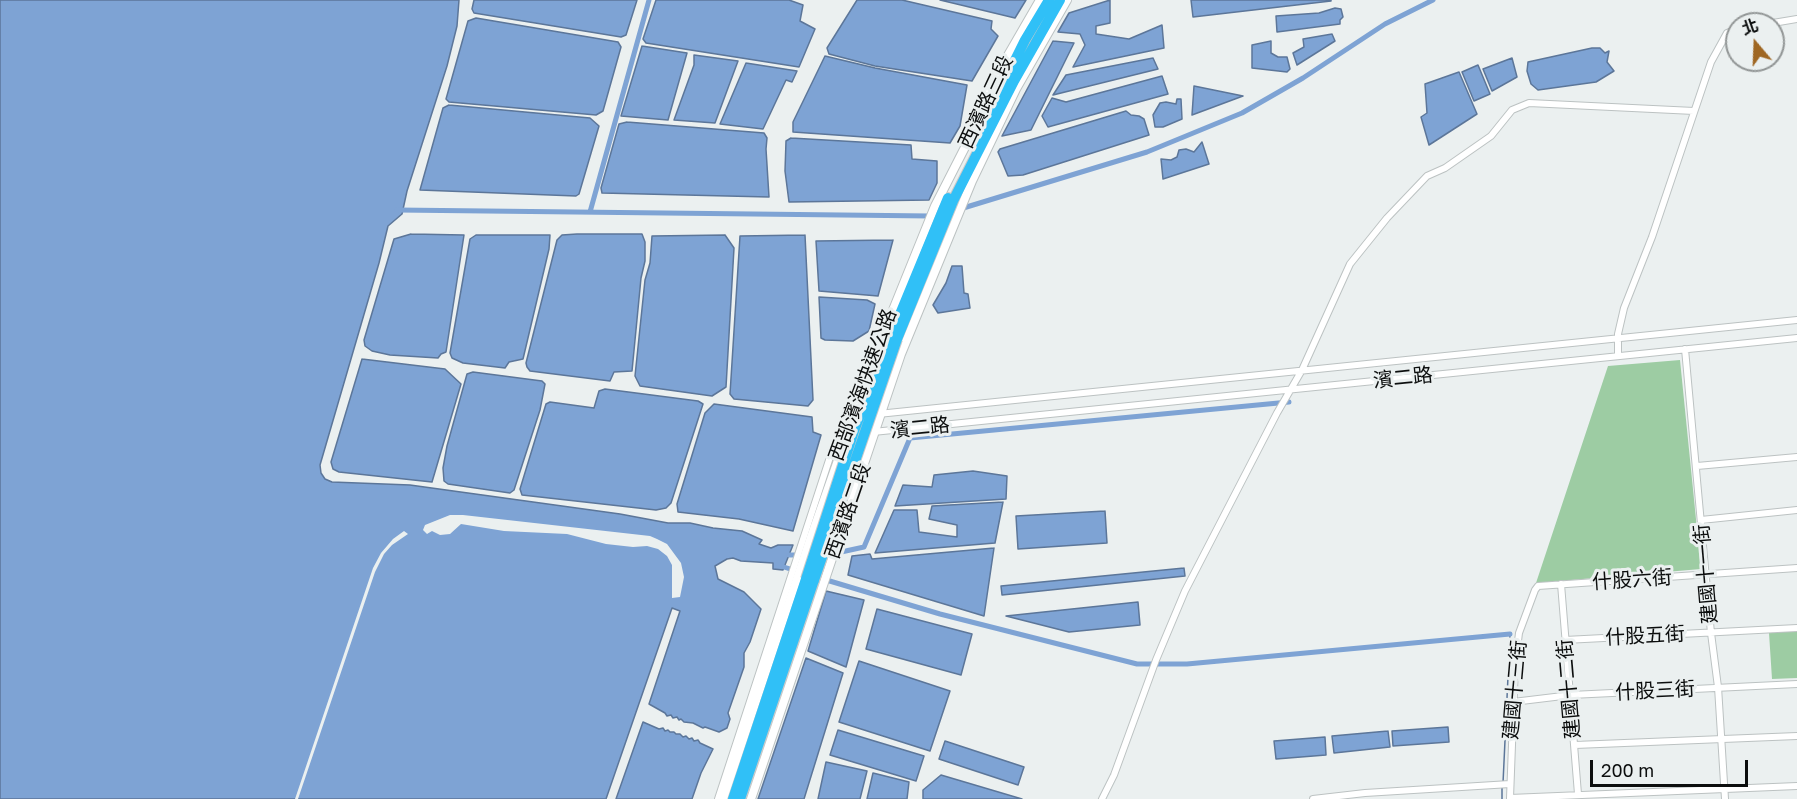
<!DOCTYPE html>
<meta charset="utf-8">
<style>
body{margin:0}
#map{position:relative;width:1797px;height:799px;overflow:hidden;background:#ebf0f0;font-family:"Golos Text","Noto Sans TC",sans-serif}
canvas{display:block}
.north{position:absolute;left:1725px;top:12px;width:60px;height:60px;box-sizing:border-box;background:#ebf0f0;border:2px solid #929696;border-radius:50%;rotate:341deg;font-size:16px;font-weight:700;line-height:24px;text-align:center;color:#0c0e0e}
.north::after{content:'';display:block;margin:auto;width:21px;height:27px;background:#9f6723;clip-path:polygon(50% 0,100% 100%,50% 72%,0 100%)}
.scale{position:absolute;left:1590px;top:760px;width:158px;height:27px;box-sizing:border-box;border:3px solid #0c0e0e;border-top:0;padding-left:8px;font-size:18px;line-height:21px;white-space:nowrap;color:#0c0e0e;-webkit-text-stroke:4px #ebf0f0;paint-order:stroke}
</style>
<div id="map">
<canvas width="1797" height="799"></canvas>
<div class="north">北</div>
<div class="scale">200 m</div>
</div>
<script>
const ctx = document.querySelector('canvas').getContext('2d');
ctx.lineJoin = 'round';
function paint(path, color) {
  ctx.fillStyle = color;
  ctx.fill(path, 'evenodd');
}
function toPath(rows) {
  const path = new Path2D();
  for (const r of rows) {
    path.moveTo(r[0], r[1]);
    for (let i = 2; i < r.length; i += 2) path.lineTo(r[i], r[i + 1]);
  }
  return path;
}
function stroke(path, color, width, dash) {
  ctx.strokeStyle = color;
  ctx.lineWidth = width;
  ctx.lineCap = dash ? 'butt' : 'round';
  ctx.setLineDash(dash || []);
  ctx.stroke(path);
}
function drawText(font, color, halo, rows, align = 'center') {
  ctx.font = font + ' "Golos Text","Noto Sans TC",sans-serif';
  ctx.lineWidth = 6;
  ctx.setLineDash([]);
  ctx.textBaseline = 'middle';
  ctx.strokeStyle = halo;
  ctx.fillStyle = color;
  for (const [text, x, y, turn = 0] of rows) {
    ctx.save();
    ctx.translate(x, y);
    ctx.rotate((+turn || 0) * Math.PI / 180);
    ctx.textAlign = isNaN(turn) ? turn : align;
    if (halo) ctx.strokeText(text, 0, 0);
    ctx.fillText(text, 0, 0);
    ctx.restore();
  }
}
paint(toPath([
 [1680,360,1701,569,1536,583,1608,366],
 [1797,631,1797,678,1772,679,1769,633]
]), '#9dcca3');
const water = toPath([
 [0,0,459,0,457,26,447,66,407,191,402,214,388,226,379,263,320,465,321,473,325,479,332,482,410,485,620,514,668,523,690,523,713,528,742,531,762,540,759,544,771,548,778,545,793,545,783,570,773,569,773,563,741,561,733,558,727,559,715,566,718,579,744,592,761,609,750,642,744,653,744,667,728,713,730,719,727,728,719,732,705,727,703,728,693,723,684,722,681,719,679,720,677,717,673,718,671,715,667,716,665,713,649,704,680,611,672,608,606,799,0,799,0,0],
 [474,0,637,0,626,35,621,37,474,13,472,9,474,0],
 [656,0,789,0,803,5,800,21,815,29,799,67,646,43,643,39,656,0],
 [857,0,902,0,992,21,991,29,998,36,972,81,875,66,829,54,827,48,857,0],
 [940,0,1026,0,1015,18,940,0],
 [1110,0,1110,23,1096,26,1096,34,1129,39,1162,25,1164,48,1073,67,1085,45,1080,34,1058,32,1069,13,1110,0],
 [1191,0,1331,0,1331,1,1193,17,1191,0],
 [1335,8,1341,9,1343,17,1340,20,1340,24,1277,32,1276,16,1319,13,1335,8],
 [476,18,618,42,621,47,603,111,596,115,449,102,446,99,468,21,476,18],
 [1332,34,1335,41,1297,65,1293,53,1304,47,1303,39,1332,34],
 [1053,41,1074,43,1031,130,1002,136,1053,41],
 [1271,41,1271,53,1278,57,1287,57,1290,69,1287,72,1252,68,1252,45,1271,41],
 [642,46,687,53,668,120,621,116,642,46],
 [1592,48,1600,48,1605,53,1609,51,1607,62,1614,71,1596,82,1538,90,1531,84,1527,71,1528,62,1592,48],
 [694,55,738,61,715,123,674,120,694,65,694,55],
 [825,56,875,68,967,85,960,126,950,143,793,132,793,122,825,56],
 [1153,58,1158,69,1053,95,1066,75,1153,58],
 [1512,58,1517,77,1492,91,1483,69,1512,58],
 [746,63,797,71,792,82,786,80,763,129,720,124,746,63],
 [1478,65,1490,94,1474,101,1462,72,1478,65],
 [1459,72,1477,114,1429,145,1421,117,1427,113,1425,84,1459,72],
 [1162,76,1168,94,1048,127,1042,116,1052,98,1066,102,1162,76],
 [1194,86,1243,96,1192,115,1194,86],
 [1177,99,1181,99,1182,119,1163,127,1155,127,1153,115,1160,103,1166,102,1176,104,1177,99],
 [449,105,590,118,599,126,579,194,576,196,420,190,443,108,449,105],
 [1126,111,1131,115,1139,116,1144,119,1149,135,1023,175,1008,176,998,152,1000,149,1126,111],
 [627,122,764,133,767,138,766,149,769,197,602,193,601,188,619,124,627,122],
 [791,138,911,145,912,159,937,161,937,183,929,200,789,202,785,171,786,141,791,138],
 [1202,142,1209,164,1163,179,1161,159,1171,160,1177,157,1179,150,1186,149,1194,152,1202,142],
 [411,234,464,235,446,352,441,354,438,358,390,355,372,351,365,346,364,340,394,239,411,234],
 [577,234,642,234,645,242,645,261,641,278,632,371,614,372,610,381,530,371,527,367,526,363,557,240,562,235,577,234],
 [476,235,550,235,549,249,523,359,509,362,505,368,463,363,452,358,450,353,470,239,476,235],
 [725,235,734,248,726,387,712,396,640,386,635,376,645,280,650,263,652,236,725,235],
 [805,235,813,400,808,406,734,399,730,394,740,236,805,235],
 [893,240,878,296,819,291,816,241,893,240],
 [952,266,962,266,964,293,968,294,970,308,938,313,933,305,946,283,952,266],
 [819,297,867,300,875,304,869,331,853,341,825,340,821,338,819,297],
 [362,359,445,369,461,384,432,482,339,472,333,469,331,462,362,359],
 [473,372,542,381,545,384,540,410,514,490,510,493,448,484,444,481,443,468,447,446,467,374,473,372],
 [605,389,698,401,703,404,671,503,666,508,656,510,522,495,520,489,546,404,550,402,594,408,599,391,605,389],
 [714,404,812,417,813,432,821,435,793,531,739,519,678,512,677,504,705,413,714,404],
 [973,471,1007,476,1006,499,895,506,903,485,932,487,934,475,973,471],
 [1003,502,995,543,875,553,894,510,917,510,919,532,957,537,957,525,929,519,932,506,1003,502],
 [1105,511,1107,543,1018,549,1016,516,1105,511],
 [994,548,984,616,848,575,852,556,870,554,872,559,994,548],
 [1184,568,1185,576,1002,595,1001,586,1184,568],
 [826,591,864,600,846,667,808,651,826,591],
 [1138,602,1140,625,1069,632,1006,616,1138,602],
 [877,609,972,634,961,675,866,649,877,609],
 [806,658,843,673,804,799,758,799,806,658],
 [859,661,950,691,930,751,839,722,859,661],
 [643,722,659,729,663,728,665,731,668,730,670,732,674,732,676,734,680,734,683,737,686,736,689,739,692,738,694,741,698,740,700,743,713,749,701,773,692,799,616,799,643,722],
 [1448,727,1449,742,1393,746,1392,731,1448,727],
 [838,730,924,756,916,781,830,755,838,730],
 [1388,731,1390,747,1334,753,1332,736,1388,731],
 [1325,737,1326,755,1276,759,1274,741,1325,737],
 [945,741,1024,767,1018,785,939,759,945,741],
 [826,762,867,771,860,799,818,799,826,762],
 [873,773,909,782,907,799,867,799,873,773],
 [941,775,1022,799,923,799,923,790,941,775]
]);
paint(water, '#7ea3d4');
stroke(water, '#5c7699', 1.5);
paint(toPath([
 [450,515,463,515,650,536,657,539,667,544,681,563,684,577,680,597,672,598,672,565,667,556,658,549,647,546,633,547,606,544,567,534,504,531,461,524,450,534,440,535,432,531,427,534,423,530,425,525],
 [404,531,408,534,392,545,384,554,375,572,298,799,295,799,373,568,381,553,393,539]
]), '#ebf0f0');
stroke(toPath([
 [1503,783,1510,634],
 [1502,799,1502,788]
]), '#5c7699', 1.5);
stroke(toPath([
 [960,209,1147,152,1242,113,1303,78,1385,24,1433,0],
 [397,210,931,216],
 [590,212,649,0],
 [832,554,864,547,910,438,1289,402],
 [789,555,801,555],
 [784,567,796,571],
 [823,579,940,614,1137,664,1187,664,1510,634]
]), '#7ea3d4', 5);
const street = toPath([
 [1767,24,1797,19],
 [1685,349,1711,633,1718,687,1725,799],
 [1618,356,1618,334,1624,308,1652,237,1711,62,1727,33,1737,29],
 [878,414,1797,320],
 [873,432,1797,338],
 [1697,466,1797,457],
 [1701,520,1797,510],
 [1797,568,1538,586,1535,590,1519,633,1515,665,1510,798,1797,786],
 [1561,584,1578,794],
 [1565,640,1797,628],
 [1513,702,1571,695,1797,684],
 [1575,745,1797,736],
 [718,799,831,454,846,430],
 [1102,799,1114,775,1156,660,1185,591,1277,413,1302,370,1350,264,1387,218,1427,176,1445,168,1491,136,1512,110,1529,103,1694,111],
 [1313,799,1365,793,1510,784]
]);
const secondary = toPath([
 [723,799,811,537,876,352,935,206,984,110,986,96,992,83,1040,0],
 [751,799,901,354,972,181,1016,89,1067,0]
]);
const highway = toPath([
 [974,143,1025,40,1049,0],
 [891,336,948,198],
 [897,339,953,201,1014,81,1060,0],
 [733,799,806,579],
 [740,799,814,580]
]);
stroke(street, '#bcc2c2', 8);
stroke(secondary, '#bcc2c2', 10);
stroke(highway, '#cacaca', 12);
stroke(street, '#fff', 6);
stroke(secondary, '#fff', 8);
stroke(highway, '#30c0f7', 10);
const highwayBridge = toPath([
 [806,579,854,431,891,336],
 [814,580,897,339]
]);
stroke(highwayBridge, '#cacaca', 12, []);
stroke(highwayBridge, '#30c0f7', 10);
drawText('20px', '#0c0e0e', '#ebf0f0', [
 ["西濱路三段",986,102,-65],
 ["濱二路",1403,378,-6],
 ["西部濱海快速公路",863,385,-70],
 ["濱二路",920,428,-6],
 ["西濱路二段",848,511,-71],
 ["建國十一街",1706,574,-95],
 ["什股六街",1632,580,-4],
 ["什股五街",1645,636,-3],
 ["建國十二街",1569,689,-95],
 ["建國十三街",1515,690,-85],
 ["什股三街",1655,691,-3]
]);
</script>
